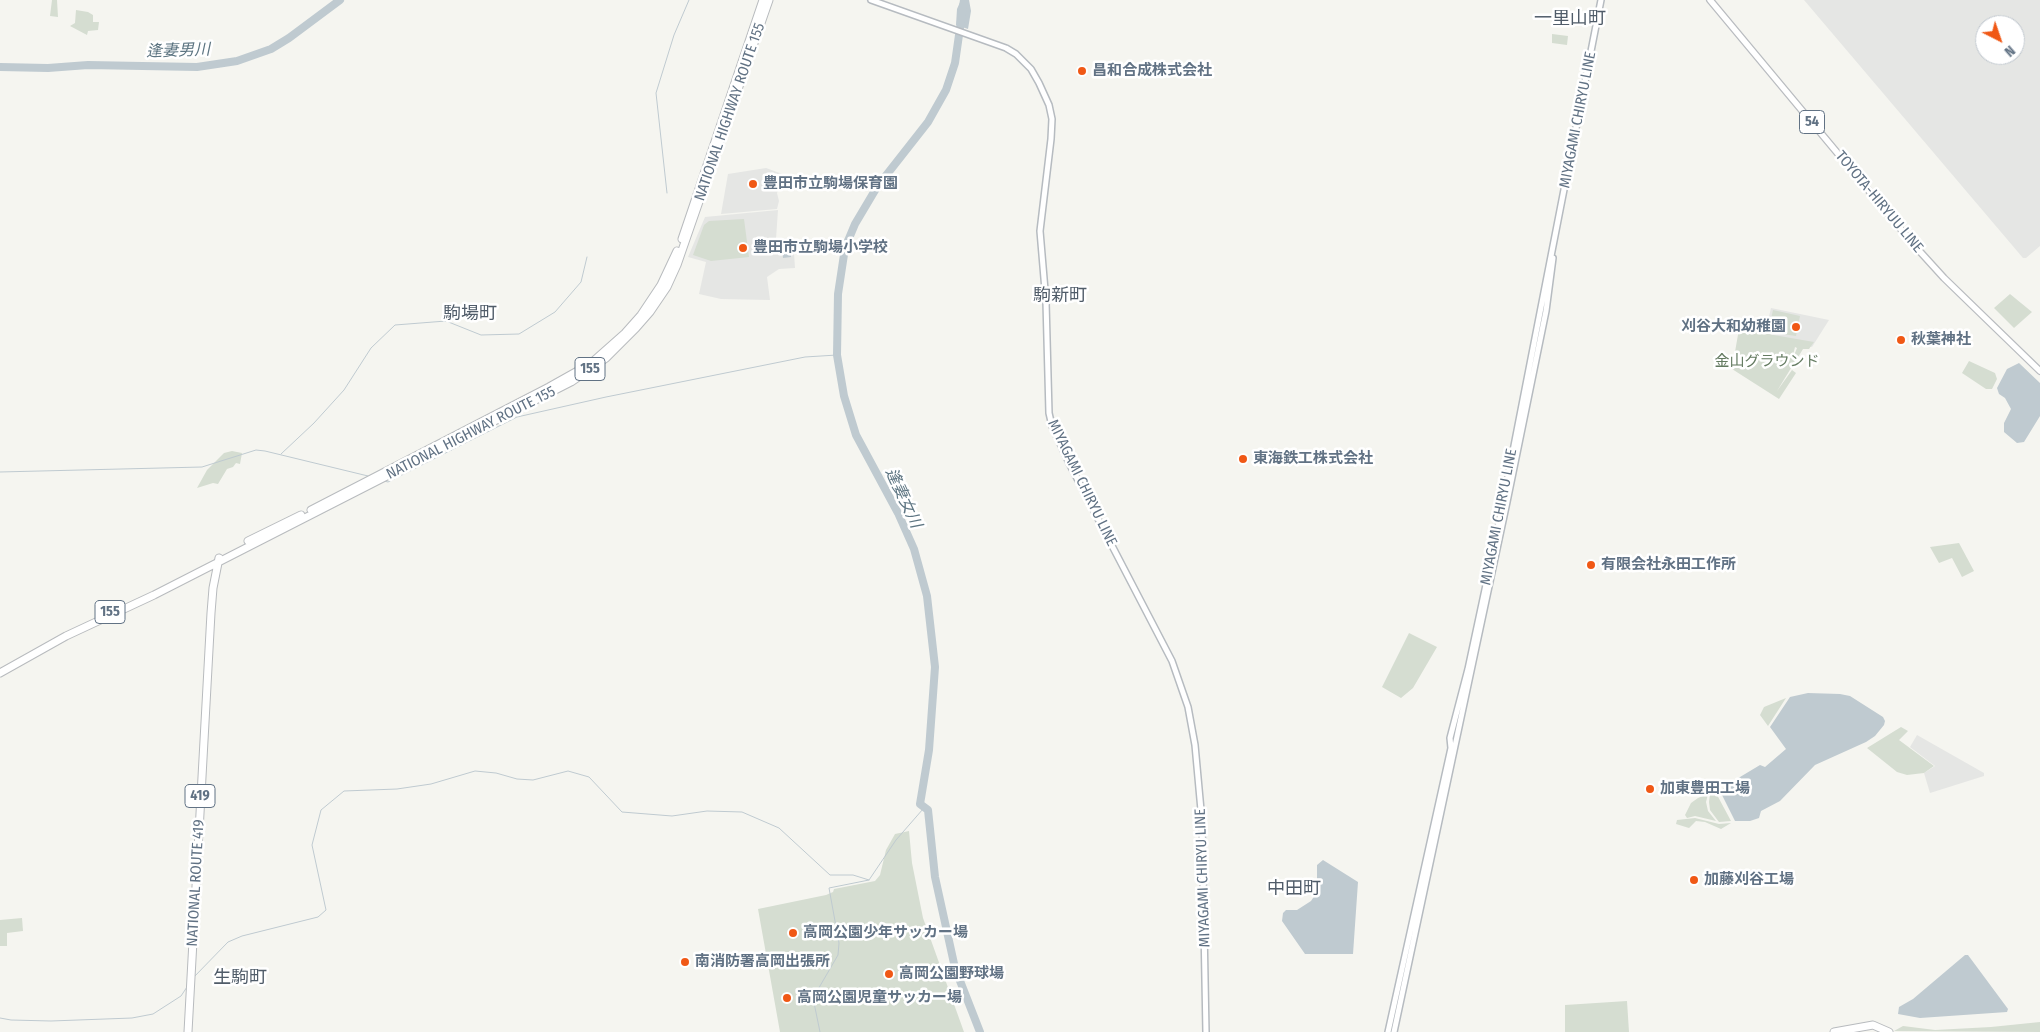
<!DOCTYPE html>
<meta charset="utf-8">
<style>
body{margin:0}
#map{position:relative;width:2040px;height:1032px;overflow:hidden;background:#f5f5f0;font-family:"Fira Sans Condensed",sans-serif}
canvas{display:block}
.north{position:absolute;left:1975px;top:15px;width:50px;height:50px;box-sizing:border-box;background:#fff;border:1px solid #c0c7ce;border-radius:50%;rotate:139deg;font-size:14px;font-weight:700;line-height:20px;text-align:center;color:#617284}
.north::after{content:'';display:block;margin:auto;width:18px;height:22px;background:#f05815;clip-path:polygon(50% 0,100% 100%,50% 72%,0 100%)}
</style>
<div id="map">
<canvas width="2040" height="1032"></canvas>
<div class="north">N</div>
</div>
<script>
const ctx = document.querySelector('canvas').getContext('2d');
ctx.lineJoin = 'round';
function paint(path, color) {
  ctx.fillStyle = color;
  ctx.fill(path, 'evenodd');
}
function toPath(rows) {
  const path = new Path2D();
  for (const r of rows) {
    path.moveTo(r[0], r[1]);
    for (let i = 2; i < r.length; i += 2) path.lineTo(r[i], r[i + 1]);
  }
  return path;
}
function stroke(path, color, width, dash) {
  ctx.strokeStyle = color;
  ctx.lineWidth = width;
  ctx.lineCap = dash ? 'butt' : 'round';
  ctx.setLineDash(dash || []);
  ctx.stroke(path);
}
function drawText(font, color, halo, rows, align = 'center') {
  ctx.font = font + ' "Fira Sans Condensed","Noto Sans JP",sans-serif';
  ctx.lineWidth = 5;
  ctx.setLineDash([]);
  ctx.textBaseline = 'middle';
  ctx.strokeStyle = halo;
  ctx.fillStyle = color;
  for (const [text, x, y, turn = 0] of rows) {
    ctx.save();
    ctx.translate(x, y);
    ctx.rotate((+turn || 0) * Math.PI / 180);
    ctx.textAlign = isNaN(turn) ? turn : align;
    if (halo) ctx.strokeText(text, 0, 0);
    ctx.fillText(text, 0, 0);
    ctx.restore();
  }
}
paint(toPath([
 [1804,0,2040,0,2040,246,2026,258,2023,258],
 [1985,25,2015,25,2015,55,1985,55],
 [766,168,785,175,777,193,779,201,777,209,721,214,728,174],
 [778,210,776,239,793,238,795,268,779,269,767,277,770,300,721,299,699,294,706,262,688,257,705,217],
 [1771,308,1829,320,1812,347,1765,334],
 [1917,735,1984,773,1984,776,1930,793,1924,773,1935,766,1910,747]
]), '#e5e6e4');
paint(toPath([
 [52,0,57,0,58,17,50,16],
 [76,10,88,12,93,15,93,22,99,22,98,30,88,31,87,35,70,26,75,23],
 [1552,34,1568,36,1567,45,1552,43],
 [744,219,749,257,711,261,693,255,704,225,709,221],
 [2010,294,2032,312,2014,328,1994,308],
 [1773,310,1800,316,1796,336,1768,332],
 [1739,329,1814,342,1809,349,1803,349,1797,359,1793,358,1797,348,1795,347,1792,359,1796,360,1777,391,1792,370,1796,373,1779,399,1732,369],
 [1969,361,1995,373,1997,379,1992,389,1986,389,1962,373],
 [232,451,242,453,240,464,236,463,233,467,227,469,218,484,213,483,197,488,207,470,224,453],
 [1959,543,1974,571,1962,577,1952,558,1939,563,1930,547],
 [1409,633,1437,647,1413,688,1401,698,1382,687],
 [1786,698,1768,726,1760,715,1764,707],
 [1901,727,1908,731,1899,740,1934,766,1924,773,1907,775,1897,772,1867,748],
 [1716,793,1731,821,1719,822,1710,810,1709,802,1710,794],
 [1708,794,1706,802,1708,811,1716,821,1695,816,1687,818,1685,815,1691,803,1698,798],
 [1695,818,1719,824,1731,823,1721,829,1705,822,1696,821,1689,828,1676,824,1677,820],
 [909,831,912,863,923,918,964,1032,780,1032,758,909,826,895,833,892,834,889,875,881,880,875,886,850,895,834],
 [22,918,23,931,7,933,7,946,0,946,0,920],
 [1627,1001,1629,1032,1565,1032,1565,1005],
 [2040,1022,2040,1032,1894,1031,1903,1026,1935,1030,1991,1027]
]), '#d5ddd1');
paint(toPath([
 [961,0,969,0,971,11,968,29,956,25,957,9],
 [790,242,791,257,783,258,782,243],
 [2019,363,2040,383,2040,416,2024,442,2017,443,2004,432,2004,423,2011,409,2005,398,1999,394,1997,388,2007,369],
 [1808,693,1840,694,1850,696,1883,717,1885,721,1884,725,1875,736,1866,742,1815,765,1780,801,1761,811,1759,818,1750,821,1735,821,1720,791,1735,780,1760,765,1765,767,1786,749,1770,727,1790,697],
 [1323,860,1358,882,1353,954,1305,954,1282,921,1283,913,1286,910,1297,910,1311,901,1317,892,1317,865],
 [1965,955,1968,955,2008,1009,2007,1012,1920,1018,1898,1014,1899,1007,1913,999]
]), '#bfcad0');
stroke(toPath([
 [667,193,656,93,674,35,689,0],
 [281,454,314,423,344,390,371,348,395,325,446,321,481,335,519,334,555,312,581,282,587,257],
 [0,472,202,467,256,450,265,451,368,476],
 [384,481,388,482,517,417,606,397,805,357,837,355],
 [193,978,228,942,242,936,318,917,326,910,312,845,321,810,344,791,397,789,431,784,475,771,496,773,517,779,533,780,568,771,589,777,622,812,672,816,707,811,742,812,779,828,830,875,853,875,869,880],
 [0,1018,11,1020,51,1021,132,1018,153,1014,181,996,187,987],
 [820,1032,813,998,838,955,839,943,829,888,869,880,896,840,923,809,920,804]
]), '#bfcad0', 1);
stroke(toPath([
 [964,0,955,63,946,90,928,122,877,187,855,224,845,248,838,294,837,355,844,396,856,435,898,513,914,549,927,596,935,667,929,750,920,804,928,810,935,877,955,968,980,1032],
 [0,67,48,68,88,65,197,67,237,61,271,49,289,38,340,0]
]), '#bfcad0', 8);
const secondary = toPath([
 [871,0,1006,48,1016,54,1031,69,1039,83,1049,105,1052,119,1051,139,1040,231,1046,302,1049,413,1052,426,1070,465,1172,661,1188,707,1195,745,1202,821,1206,1032],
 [1388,1032,1451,748,1450,738,1468,669,1496,538,1601,0],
 [1394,1032,1507,502,1546,311,1553,258]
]);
const primary = toPath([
 [1710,0,1914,245,1944,278,2040,371]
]);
const highway = toPath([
 [682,239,763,0],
 [311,510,549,387,590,364,625,333,641,315,661,285,677,251],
 [248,541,301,515],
 [0,673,66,636,154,595,571,382,606,358,636,328,650,312,667,287,677,265,769,0],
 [188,1032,211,613,213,588,219,558],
 [1834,1032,1873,1025,1889,1032]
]);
stroke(secondary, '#b6bbc0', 8);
stroke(primary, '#b9bcc0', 8);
stroke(highway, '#b8bbbe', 9);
stroke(secondary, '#fff', 5);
stroke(primary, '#fff', 5.5);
stroke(highway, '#fff', 7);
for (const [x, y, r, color] of [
 [1082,71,5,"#f05815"],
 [753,184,5,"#f05815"],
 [743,248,5,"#f05815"],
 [1796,327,5,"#f05815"],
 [1901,340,5,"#f05815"],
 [1243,459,5,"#f05815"],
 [1591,565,5,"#f05815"],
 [1650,789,5,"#f05815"],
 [1694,880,5,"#f05815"],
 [793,933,5,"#f05815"],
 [685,962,5,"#f05815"],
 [889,974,5,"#f05815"],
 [787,998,5,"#f05815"]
]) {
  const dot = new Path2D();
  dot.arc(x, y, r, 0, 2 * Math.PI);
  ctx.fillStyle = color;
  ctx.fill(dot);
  stroke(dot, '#fff', 2);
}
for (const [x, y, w] of [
 [1812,122,25],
 [590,369,30],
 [110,612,30],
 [200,796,30]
]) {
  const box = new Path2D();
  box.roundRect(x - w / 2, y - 11.5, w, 23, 4);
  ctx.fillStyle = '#fff';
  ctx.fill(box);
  stroke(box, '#617284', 1);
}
drawText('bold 14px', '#617284', null, [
 ["54",1812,122],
 ["155",590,369],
 ["155",110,612],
 ["419",200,796]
]);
drawText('bold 15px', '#617284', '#fff', [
 ["昌和合成株式会社",1092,71],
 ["豊田市立駒場保育園",763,184],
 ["豊田市立駒場小学校",753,248],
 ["刈谷大和幼稚園",1786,327,"right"],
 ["秋葉神社",1911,340],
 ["東海鉄工株式会社",1253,459],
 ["有限会社永田工作所",1601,565],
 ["加東豊田工場",1660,789],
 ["加藤刈谷工場",1704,880],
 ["高岡公園少年サッカー場",803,933],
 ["南消防署高岡出張所",695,962],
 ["高岡公園野球場",899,974],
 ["高岡公園児童サッカー場",797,998]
], 'left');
drawText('15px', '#617284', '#fff', [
 ["NATIONAL HIGHWAY ROUTE 155",730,112,-71],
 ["MIYAGAMI CHIRYU LINE",1578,120,-79],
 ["TOYOTA-HIRYUU LINE",1879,202,50],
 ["NATIONAL HIGHWAY ROUTE 155",471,433,-27],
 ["MIYAGAMI CHIRYU LINE",1082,483,64],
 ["MIYAGAMI CHIRYU LINE",1499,517,-79],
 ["MIYAGAMI CHIRYU LINE",1203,878,-92],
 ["NATIONAL ROUTE 419",196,883,-87]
]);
drawText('15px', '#647b61', '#fff', [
 ["金山グラウンド",1767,362]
]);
drawText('italic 16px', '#5d7582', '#fff', [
 ["逢妻男川",178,51,-2],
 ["逢妻女川",903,498,65]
]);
drawText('18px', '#505c69', '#fff', [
 ["一里山町",1570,19],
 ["駒新町",1060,296],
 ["駒場町",470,314],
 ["中田町",1294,889],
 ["生駒町",240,978]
]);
</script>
